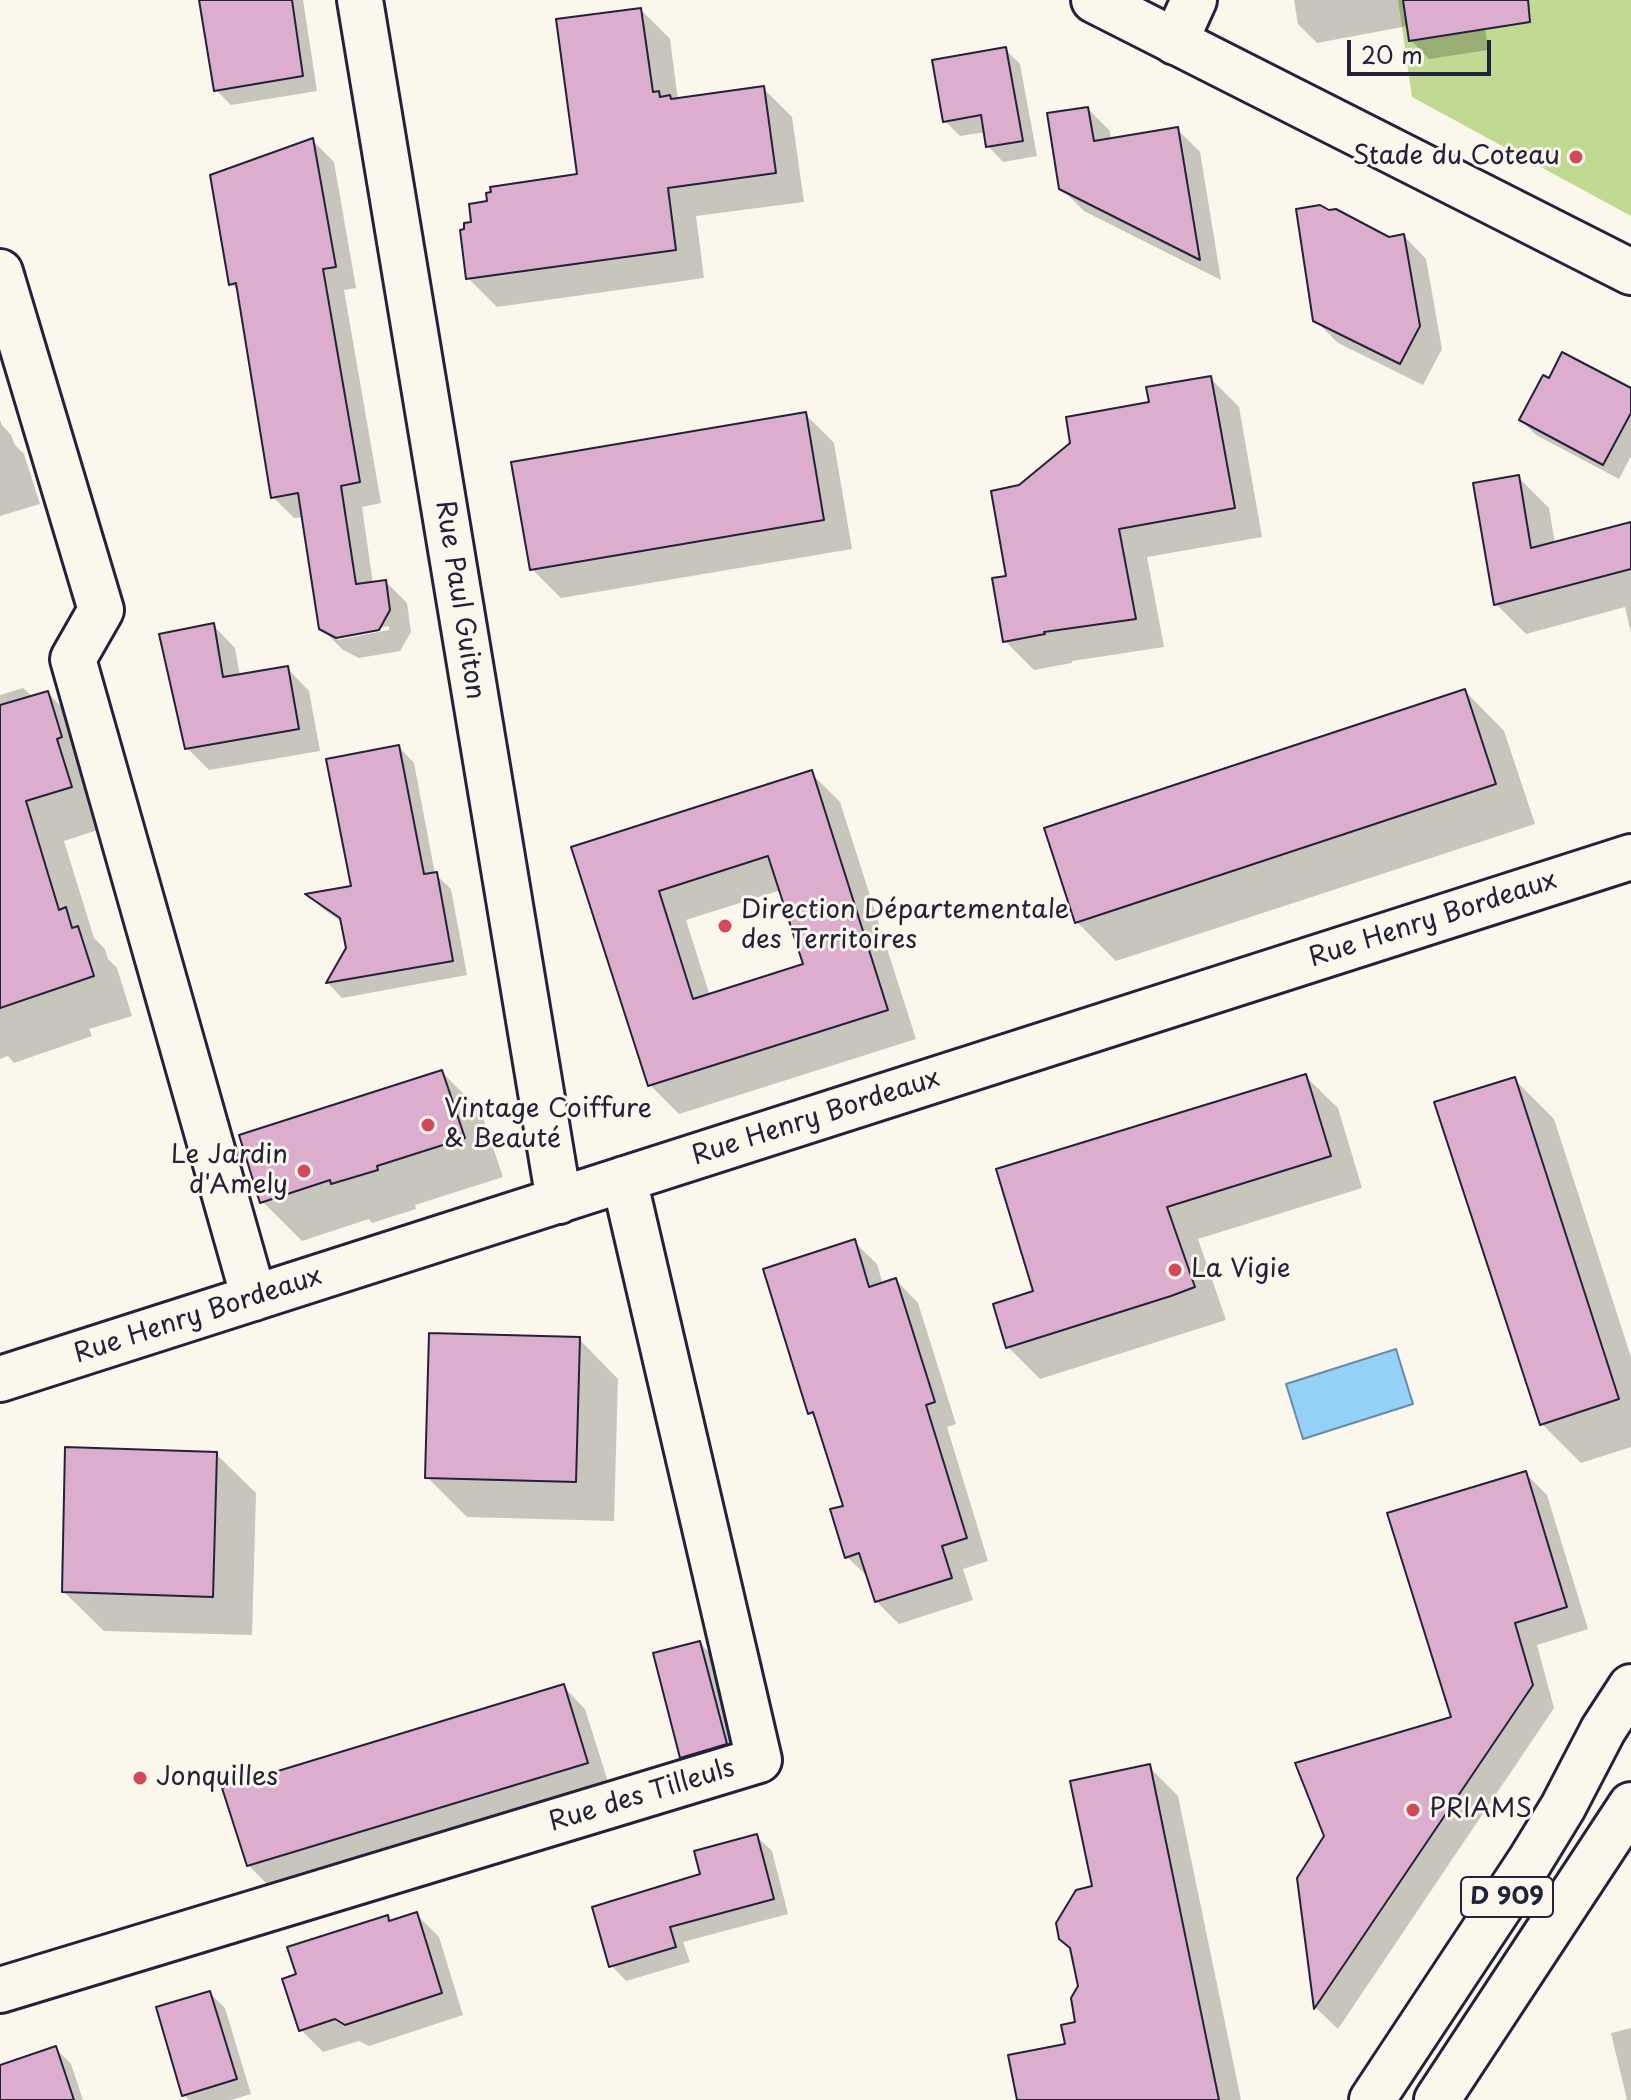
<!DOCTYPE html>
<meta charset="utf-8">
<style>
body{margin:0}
#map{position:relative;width:1631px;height:2100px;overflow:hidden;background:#fbf7ec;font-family:"Playpen Sans",sans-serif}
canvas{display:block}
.scale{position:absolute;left:1347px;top:40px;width:144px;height:36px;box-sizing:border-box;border:4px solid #22223b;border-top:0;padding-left:10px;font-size:24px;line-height:28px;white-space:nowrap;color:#22223b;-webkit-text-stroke:6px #fbf7ec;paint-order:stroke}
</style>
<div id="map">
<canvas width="1631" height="2100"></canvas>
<div class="scale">20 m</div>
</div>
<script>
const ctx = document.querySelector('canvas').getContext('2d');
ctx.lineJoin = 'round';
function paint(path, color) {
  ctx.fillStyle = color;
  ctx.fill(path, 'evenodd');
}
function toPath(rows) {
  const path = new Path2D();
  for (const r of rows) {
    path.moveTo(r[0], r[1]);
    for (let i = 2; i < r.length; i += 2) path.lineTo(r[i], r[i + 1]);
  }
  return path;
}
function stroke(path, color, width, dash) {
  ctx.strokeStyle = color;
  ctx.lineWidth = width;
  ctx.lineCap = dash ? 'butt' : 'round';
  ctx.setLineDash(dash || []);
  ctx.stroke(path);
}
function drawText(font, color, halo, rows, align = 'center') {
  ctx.font = font + ' "Playpen Sans",sans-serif';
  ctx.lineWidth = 6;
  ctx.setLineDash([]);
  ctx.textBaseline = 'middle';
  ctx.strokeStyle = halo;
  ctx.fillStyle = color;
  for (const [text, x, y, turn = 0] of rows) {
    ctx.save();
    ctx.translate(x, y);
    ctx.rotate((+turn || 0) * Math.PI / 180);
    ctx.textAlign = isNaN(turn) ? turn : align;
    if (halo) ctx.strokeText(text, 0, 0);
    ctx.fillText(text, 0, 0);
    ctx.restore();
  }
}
paint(toPath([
 [1398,0,1631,0,1631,216,1412,97]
]), '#c0da91');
const water = toPath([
 [1396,1349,1413,1404,1303,1439,1286,1384,1396,1349]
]);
paint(water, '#95d1f6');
stroke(water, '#678bab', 2);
paint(toPath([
 [201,0,303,0,317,91,231,105,216,90],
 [1294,0,1481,0,1488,50,1429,59,1411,40,1408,26,1317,43,1298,24],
 [641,10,670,39,678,100,763,88,792,117,804,202,696,216,704,278,497,307,468,278,580,176],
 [1005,49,1020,64,1037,156,1003,162,988,146,986,132,960,136,945,121],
 [1088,109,1110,131,1111,140,1177,129,1200,152,1221,280,1084,211,1061,188],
 [313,141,334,162,356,288,344,290,381,503,362,507,373,584,386,582,407,603,411,632,400,651,359,658,343,650,321,628,303,517,294,518,273,497,240,292,231,284],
 [389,626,389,630,337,640,337,636],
 [1404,236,1426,259,1442,349,1423,385,1338,343,1315,320,1388,239],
 [1210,378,1239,407,1262,537,1147,557,1164,647,1072,661,1072,663,1034,670,1005,641,1008,577,1020,487],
 [1631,390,1631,456,1619,479,1536,435,1521,420],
 [805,414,834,443,852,549,561,598,532,569],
 [0,420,2,425,11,435,15,445,24,454,40,504,0,516],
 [1519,478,1549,508,1555,544,1631,524,1631,633,1625,607,1526,634,1496,604],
 [213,625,235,648,240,676,287,668,309,691,320,751,209,770,187,748],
 [23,688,33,697,48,693,87,733,110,826,64,841,94,938,105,949,108,959,117,968,132,1016,89,1029,92,1036,14,1063,8,1056,0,1059,0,695],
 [1465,691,1504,731,1535,824,1116,961,1077,922],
 [399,747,414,763,435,874,451,889,467,975,342,998,328,983,348,948,343,923,323,909,309,896,353,888],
 [811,773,840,802,916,1039,679,1114,650,1085,574,848],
 [781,890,805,965,710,996,686,920],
 [442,1072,481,1112,503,1177,415,1205,416,1209,372,1223,369,1219,302,1241,262,1201],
 [1305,1076,1338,1108,1362,1188,1198,1239,1226,1320,1040,1379,1008,1347,1036,1293],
 [1514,1079,1554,1119,1631,1357,1631,1447,1581,1463,1542,1424],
 [854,1242,877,1264,883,1284,896,1280,918,1303,956,1424,947,1427,988,1561,963,1569,973,1600,899,1624,876,1601,870,1579,847,1557,845,1507,818,1421,810,1413],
 [579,1339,618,1379,614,1521,467,1517,427,1477],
 [216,1454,256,1493,252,1635,104,1631,64,1592],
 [1525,1473,1547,1495,1588,1629,1537,1645,1554,1708,1338,2029,1316,2008,1299,1879,1453,1718],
 [700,1643,715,1659,741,1759,697,1772,682,1757],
 [563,1686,585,1709,609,1785,271,1888,248,1865],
 [1149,1767,1178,1796,1241,2100,1019,2100,1068,2046,1078,2023,1080,1986,1094,1888],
 [756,1836,772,1851,788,1914,683,1942,690,1962,626,1981,611,1965,703,1876],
 [417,1915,439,1937,463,2015,369,2046,359,2041,323,2052,301,2030,298,1975,388,1918,392,1922],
 [210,1993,225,2008,251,2094,231,2100,189,2100,184,2095],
 [1631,2028,1631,2100,1627,2100,1611,2033],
 [56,2049,71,2064,83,2100,0,2100,0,2067]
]), '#0003');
const building = toPath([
 [199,0,292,0,303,76,214,91,199,0],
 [1403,0,1528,0,1530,22,1409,41,1403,0],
 [641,8,653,92,659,91,660,97,670,95,671,99,764,86,776,173,668,188,676,250,466,279,460,230,464,229,464,223,471,222,469,204,487,201,486,193,491,192,490,187,577,174,556,19,641,8],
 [1006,47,1023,141,986,147,981,115,943,122,932,60,1006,47],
 [1088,107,1094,141,1178,127,1200,260,1059,189,1047,113,1088,107],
 [313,138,336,267,323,269,360,482,341,486,356,584,386,580,390,610,379,630,336,638,319,629,298,493,271,498,236,283,229,285,210,175,313,138],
 [1320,205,1329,210,1336,209,1389,237,1404,234,1420,326,1400,364,1313,321,1296,209,1320,205],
 [1562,352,1631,388,1631,413,1603,465,1519,420,1543,375,1549,378,1562,352],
 [1211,376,1235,508,1119,529,1136,619,1044,632,1045,634,1003,642,992,578,1006,576,991,491,1019,485,1070,443,1066,417,1149,402,1146,387,1211,376],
 [806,412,824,520,530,570,511,462,806,412],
 [1519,475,1531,548,1631,522,1631,569,1494,605,1473,483,1519,475],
 [214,623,223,677,288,666,299,729,185,749,159,634,214,623],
 [1465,689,1496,784,1075,923,1044,828,1465,689],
 [48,691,62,737,57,739,72,787,26,801,59,910,66,907,72,928,78,926,94,976,0,1008,0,705,48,691],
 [399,745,424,874,437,872,453,961,326,983,346,948,340,918,305,894,351,886,326,759,399,745],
 [812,770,888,1010,648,1086,571,847,812,770],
 [768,856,803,964,693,999,659,891,768,856],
 [442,1070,465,1138,377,1166,378,1170,331,1184,330,1180,260,1203,239,1135,442,1070],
 [1306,1074,1331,1156,1167,1207,1195,1287,1171,1296,1006,1348,993,1304,1033,1291,996,1169,1306,1074],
 [1515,1077,1619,1399,1540,1425,1434,1102,1515,1077],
 [855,1239,869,1287,896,1278,935,1402,926,1405,967,1538,942,1546,952,1578,875,1602,859,1553,845,1558,830,1509,843,1506,813,1412,808,1414,763,1269,855,1239],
 [429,1333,580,1337,576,1482,425,1478,429,1333],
 [65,1447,217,1452,213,1597,62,1592,65,1447],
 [1526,1471,1567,1607,1515,1623,1533,1685,1314,2009,1297,1878,1324,1836,1295,1763,1451,1717,1387,1513,1526,1471],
 [700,1641,727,1744,680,1758,653,1653,700,1641],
 [564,1684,588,1763,247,1866,222,1788,564,1684],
 [1150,1764,1219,2100,1017,2100,1008,2055,1065,2044,1061,2025,1075,2022,1071,1998,1078,1986,1070,1948,1059,1939,1056,1923,1076,1890,1092,1886,1070,1781,1150,1764],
 [757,1834,774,1899,670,1927,676,1947,609,1967,592,1907,700,1874,694,1851,757,1834],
 [417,1912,442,1993,345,2025,335,2019,299,2031,282,1979,296,1974,287,1947,388,1915,389,1921,417,1912],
 [210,1991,237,2079,182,2096,156,2007,210,1991],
 [56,2046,74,2100,0,2100,0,2065,56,2046]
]);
paint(building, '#ddadcd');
stroke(building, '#22223b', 2);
const minor = toPath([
 [360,0,559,1201],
 [1175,42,1194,0],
 [0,272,101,610,73,659,254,1298],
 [0,1379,1631,857],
 [0,1990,759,1760,624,1179]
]);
const major = toPath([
 [1094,0,1631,272],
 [1372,2100,1530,1861,1563,1807,1603,1730,1631,1687],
 [1437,2100,1631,1805]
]);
stroke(minor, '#22223b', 50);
stroke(major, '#22223b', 50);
stroke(minor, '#fbf7ec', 44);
stroke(major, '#fbf7ec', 44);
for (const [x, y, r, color] of [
 [1576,157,8,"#d1495b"],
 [725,926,8,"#d1495b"],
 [428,1125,8,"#d1495b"],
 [304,1171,8,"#d1495b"],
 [1175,1270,8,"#d1495b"],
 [140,1778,8,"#d1495b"],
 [1413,1810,8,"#d1495b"]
]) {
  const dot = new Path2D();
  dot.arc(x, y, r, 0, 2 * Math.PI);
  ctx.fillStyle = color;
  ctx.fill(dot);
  stroke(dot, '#fbf7ec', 3);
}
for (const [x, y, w] of [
 [1507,1897,92]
]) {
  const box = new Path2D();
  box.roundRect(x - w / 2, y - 20, w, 40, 6);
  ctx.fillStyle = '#fbf7ec';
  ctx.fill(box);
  stroke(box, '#22223b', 2);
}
drawText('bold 24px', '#22223b', null, [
 ["D 909",1507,1897]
]);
drawText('26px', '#22223b', '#fbf7ec', [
 ["Stade du Coteau",1560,157,"right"],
 ["Direction Départementale",741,911],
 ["des Territoires",741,941],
 ["Vintage Coiffure",444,1110],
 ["& Beauté",444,1140],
 ["Le Jardin",288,1156,"right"],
 ["d'Amely",288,1186,"right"],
 ["La Vigie",1191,1270],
 ["Jonquilles",156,1778],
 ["PRIAMS",1429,1810]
], 'left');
drawText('26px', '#22223b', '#fbf7ec', [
 ["Rue Paul Guiton",459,600,81],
 ["Rue Henry Bordeaux",1433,920,-18],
 ["Rue Henry Bordeaux",816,1118,-18],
 ["Rue Henry Bordeaux",198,1316,-18],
 ["Rue des Tilleuls",642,1796,-17]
]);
</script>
